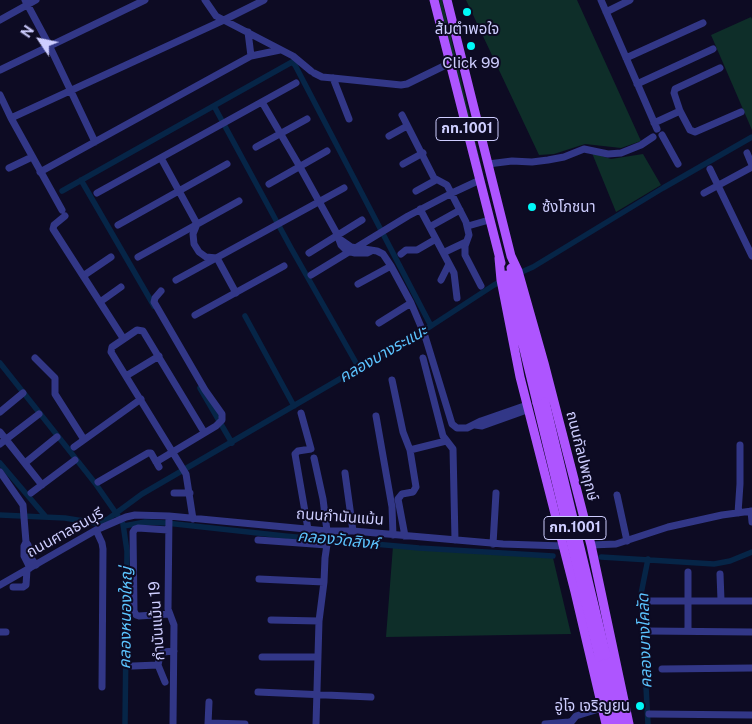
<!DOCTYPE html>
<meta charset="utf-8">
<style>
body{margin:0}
#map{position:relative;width:752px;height:724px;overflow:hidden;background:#0d0b23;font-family:"Public Sans",sans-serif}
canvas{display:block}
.north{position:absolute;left:15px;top:15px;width:50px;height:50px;-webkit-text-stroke:4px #0d0b23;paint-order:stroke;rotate:304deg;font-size:14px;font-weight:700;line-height:20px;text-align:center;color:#ceceff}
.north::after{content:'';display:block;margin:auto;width:18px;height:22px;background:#ceceff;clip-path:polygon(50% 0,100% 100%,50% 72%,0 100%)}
</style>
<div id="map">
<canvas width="752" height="724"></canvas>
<div class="north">N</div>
</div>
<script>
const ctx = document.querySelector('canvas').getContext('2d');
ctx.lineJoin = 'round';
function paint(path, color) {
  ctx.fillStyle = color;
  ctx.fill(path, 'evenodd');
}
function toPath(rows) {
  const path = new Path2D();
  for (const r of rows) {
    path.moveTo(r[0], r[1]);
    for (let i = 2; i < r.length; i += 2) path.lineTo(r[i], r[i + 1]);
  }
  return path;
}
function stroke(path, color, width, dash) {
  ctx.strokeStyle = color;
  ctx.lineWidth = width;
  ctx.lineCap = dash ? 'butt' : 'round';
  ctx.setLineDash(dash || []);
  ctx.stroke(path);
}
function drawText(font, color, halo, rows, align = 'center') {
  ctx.font = font + ' "Public Sans","Noto Sans Thai",sans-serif';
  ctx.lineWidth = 4;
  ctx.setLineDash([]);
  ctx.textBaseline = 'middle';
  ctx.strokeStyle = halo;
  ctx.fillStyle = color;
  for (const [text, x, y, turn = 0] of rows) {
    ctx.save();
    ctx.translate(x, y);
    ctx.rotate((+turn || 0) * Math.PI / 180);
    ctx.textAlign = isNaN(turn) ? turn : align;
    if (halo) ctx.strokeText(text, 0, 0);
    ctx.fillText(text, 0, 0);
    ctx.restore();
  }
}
paint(toPath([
 [439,0,442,0,484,177,461,93],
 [466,0,577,0,641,141,621,148,585,144,554,154,539,155],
 [751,17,752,19,752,130,711,35],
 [592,153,611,159,643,154,661,185,616,212],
 [393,546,553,558,571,634,386,637]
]), '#0e2e29');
stroke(toPath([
 [214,106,291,248,359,368],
 [81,180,154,306],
 [62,191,292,62,295,65,431,326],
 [517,274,533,267,663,188,752,137],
 [245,316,294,406],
 [0,363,95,483,118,516],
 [200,388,232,443],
 [0,463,46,517],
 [0,515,65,518,96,523,108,519,142,494,431,326,494,285,504,280],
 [123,524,127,551,125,724],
 [124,526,145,522,166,523,285,536,419,548,553,556],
 [601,557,714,564,730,561,752,552],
 [648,559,641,594,648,724]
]), '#062547', 5.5);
stroke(toPath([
 [25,0,49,45,95,142],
 [205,0,216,16,293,56,311,71],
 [601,0,657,129],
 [606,12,630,0],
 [0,20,36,0],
 [248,32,251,56],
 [626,58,703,23],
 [720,68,675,89,674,93,680,111,690,130,695,132,741,112],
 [0,70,145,0],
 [314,73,322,77,333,78,401,85,407,84,450,63],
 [333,78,349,119],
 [637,84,713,49],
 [0,95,11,118,62,210],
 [262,102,300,167,337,234,341,245,347,251,355,253,367,253,371,251],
 [402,115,434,178,447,185,466,222,469,235,465,246,465,255,481,286],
 [11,118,224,20,264,0],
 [654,123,680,111],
 [662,135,678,164],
 [389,136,407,126],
 [256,147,307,119],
 [747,153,752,165],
 [161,158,197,224,193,234,194,244,199,252,206,257,217,258,236,293],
 [403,164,423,153],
 [488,164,512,161,532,162,548,160,564,157,584,149,608,154,621,153,641,145,653,137],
 [9,168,32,157],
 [710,169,752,256],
 [40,172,251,56,280,50],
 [269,184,327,151],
 [416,191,436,180],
 [97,193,296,83],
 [704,193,752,167],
 [420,209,454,273,457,298],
 [65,216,54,225,53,229,123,338],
 [118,225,227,164],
 [433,225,460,210],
 [468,226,489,220],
 [338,238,351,247,377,251,383,254,391,266,411,303,425,336,452,424,457,428,467,428,481,421,527,405],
 [447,251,466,242],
 [309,253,362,220],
 [401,254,406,250,417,250,436,239],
 [138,257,239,201],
 [311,275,408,216,452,193,480,180],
 [83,276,111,257],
 [176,280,344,188],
 [441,280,449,264],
 [358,284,391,266],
 [100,302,121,287],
 [195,315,284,266],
 [379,323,411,303],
 [35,358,55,378,55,394,83,438],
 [423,358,443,436,453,449,455,540],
 [126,376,159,356],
 [392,380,403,432,410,450,416,487,413,492,402,494,398,499,405,536],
 [0,412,23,393],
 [301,413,311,449,298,451,295,454,308,529],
 [376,416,392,507,393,535],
 [475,425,482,426,524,411],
 [0,432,42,485],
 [0,444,39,414],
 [74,447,141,399],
 [410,450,446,441],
 [314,458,323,499,327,531],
 [156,462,216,426,222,420,222,414,205,390,154,302,155,298,161,291],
 [25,463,57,437],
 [0,472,23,505,26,542,28,545,31,558,36,565],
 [345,473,353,531],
 [98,482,148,453,151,453,159,467],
 [31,493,75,460],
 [174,493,190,493],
 [617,495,627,541],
 [751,511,752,522],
 [738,513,740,484,740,445],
 [169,516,168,609,174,625,173,724],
 [193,519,186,474,111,352,112,347,137,330,143,331,204,432],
 [96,530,102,543,103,549,102,687],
 [168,530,138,528,135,529,133,532,134,611,136,615,139,616,169,614],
 [258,540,327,545],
 [26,542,24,546,24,556,30,568],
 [493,544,496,493],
 [591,545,616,544,668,527,722,515,752,511],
 [688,572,688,631],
 [720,574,721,600],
 [259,579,324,582],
 [0,585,96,530,126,517,135,515,169,516,327,531,353,531,503,544,563,546],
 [13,587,23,587,26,585,27,570],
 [651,601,752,601],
 [271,620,319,621],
 [648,631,752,632],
 [0,632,6,632],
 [262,657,318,657],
 [133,666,158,665],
 [662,669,752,668],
 [165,682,158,665,160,655,163,652,174,651],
 [258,692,371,697],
 [649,714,752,715],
 [208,723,245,724],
 [208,724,209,702],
 [316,724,319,621,324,582,325,558,329,531],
 [545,724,569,722,572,721,576,716,602,708]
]), '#323787', 7);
stroke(toPath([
 [434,0,501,263],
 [447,0,511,256,518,271,544,363,591,545,629,724],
 [499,258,501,280,520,377,575,592,606,724],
 [511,268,545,402],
 [506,275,537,403],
 [606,655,622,724],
 [599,657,613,724]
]), '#ae55ff', 9);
stroke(toPath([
 [545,402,606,655],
 [537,403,599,657]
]), '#ae55ff', 9);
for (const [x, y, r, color] of [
 [467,12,5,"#00f9f8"],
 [471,46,5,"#00f9f8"],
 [532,207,5,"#00f9f8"],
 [640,706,5,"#00f9f8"]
]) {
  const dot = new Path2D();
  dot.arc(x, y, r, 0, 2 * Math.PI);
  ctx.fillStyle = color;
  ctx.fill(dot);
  stroke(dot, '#0d0b23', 2);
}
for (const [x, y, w] of [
 [467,129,62],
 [575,528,62]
]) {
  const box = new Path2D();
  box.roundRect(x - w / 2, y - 11.5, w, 23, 4);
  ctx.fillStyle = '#0d0b23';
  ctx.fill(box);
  stroke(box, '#ceceff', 1);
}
drawText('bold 14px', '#ceceff', null, [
 ["กท.1001",467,129],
 ["กท.1001",575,528]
]);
drawText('15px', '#ceceff', '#0d0b23', [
 ["ส้มตำพอใจ",467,29],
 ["Click 99",471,63],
 ["ซ้งโภชนา",542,207,"left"],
 ["อู่โจ เจริญยน",630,706,"right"]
]);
drawText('15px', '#ceceff', '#0d0b23', [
 ["ถนนกัลปพฤกษ์",582,456,76],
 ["ถนนกำนันแม้น",340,517,4],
 ["ถนนศาลธนบุรี",65,533,-29],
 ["กำนันแม้น 19",157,621,-94]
]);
drawText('italic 16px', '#5cc4ff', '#0d0b23', [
 ["คลองบางระแนะ",383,354,-30],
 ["คลองวัดสิงห์",338,540,6],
 ["คลองหนองใหญ่",126,618,-89],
 ["คลองบางโคลัด",645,641,-92]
]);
</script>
